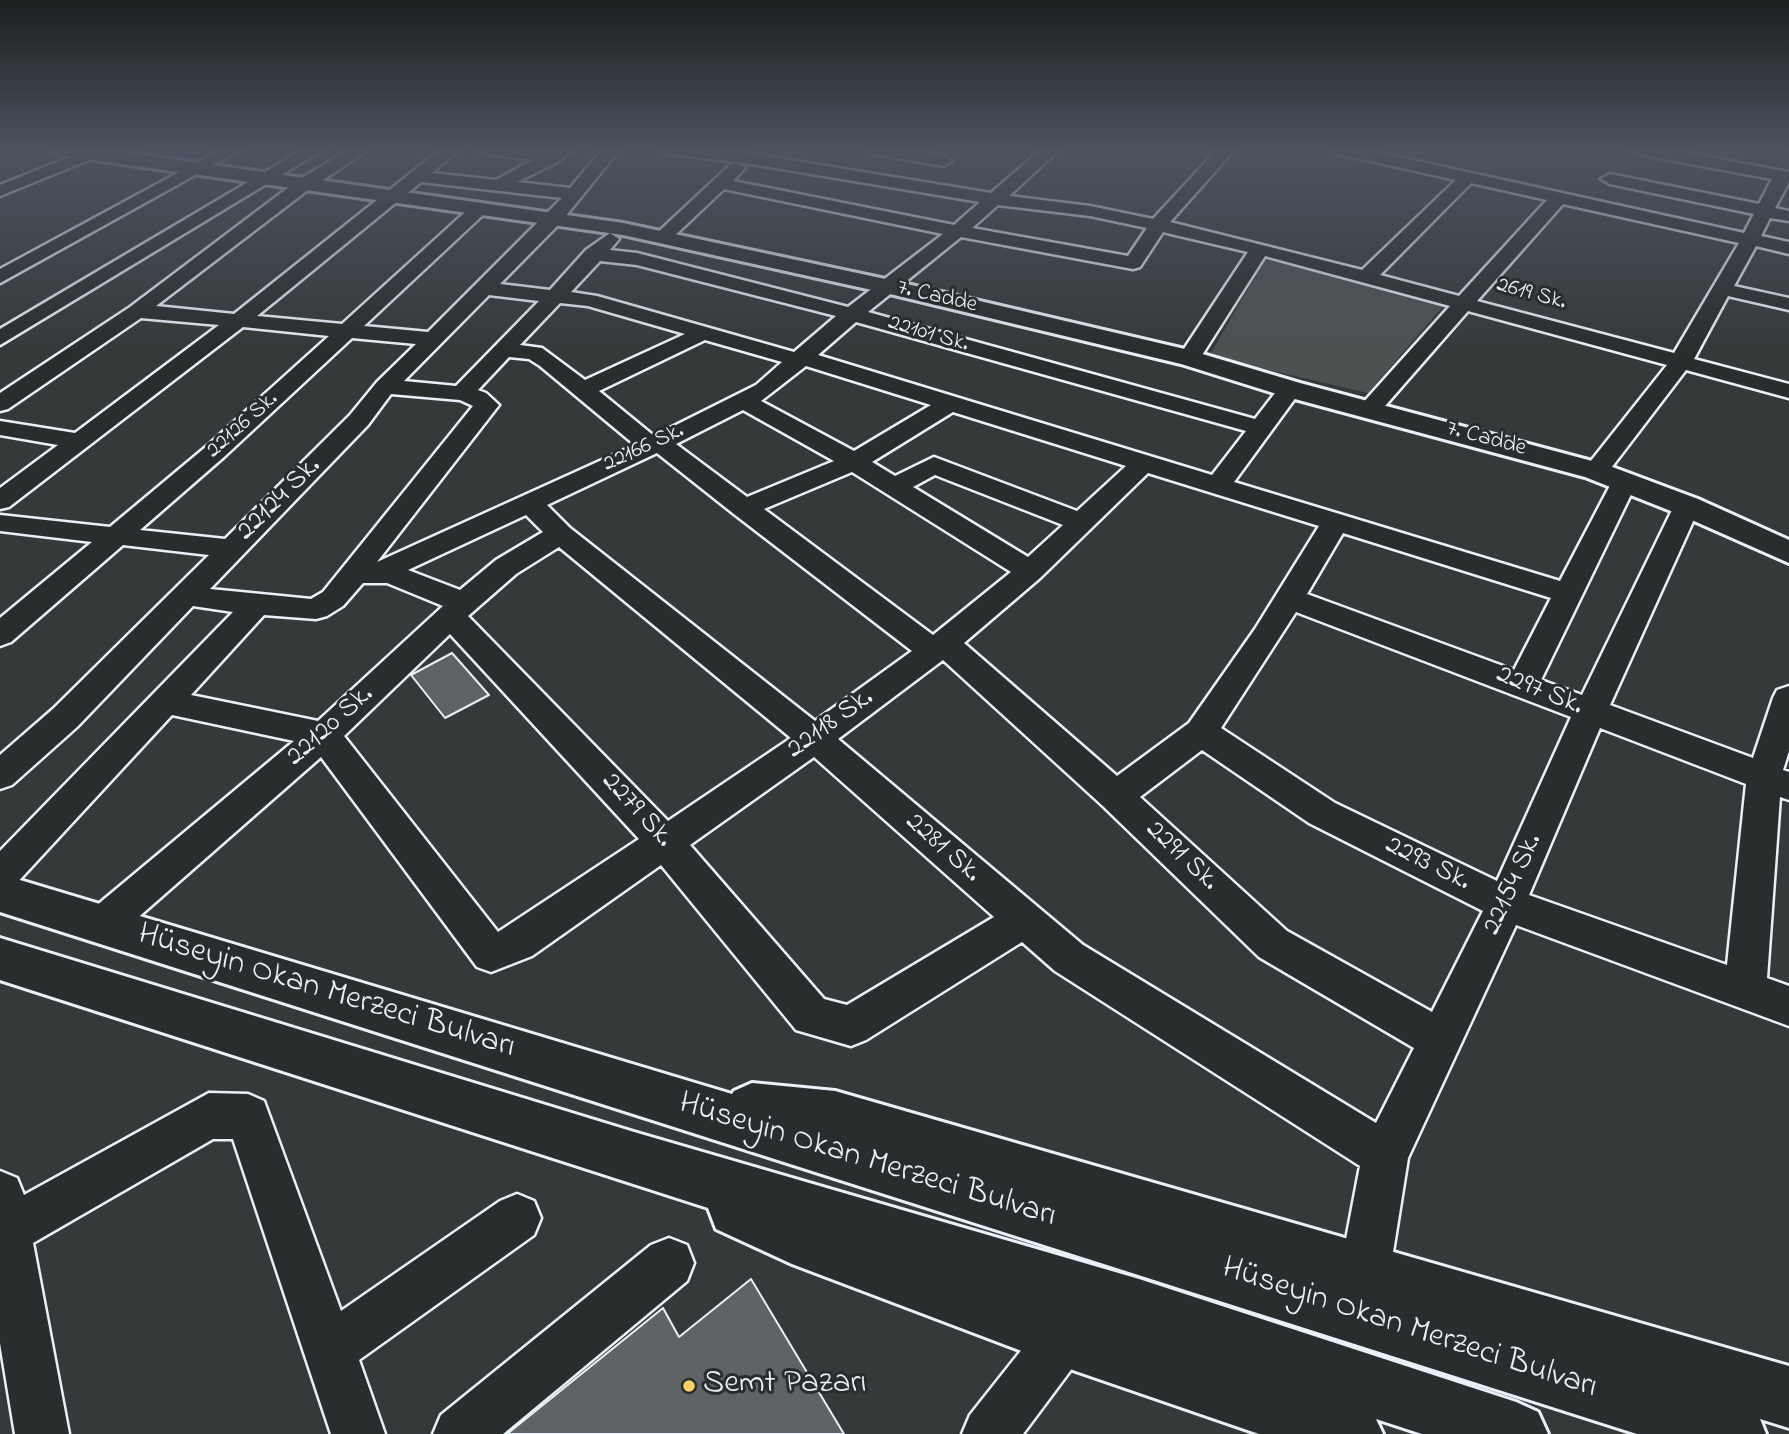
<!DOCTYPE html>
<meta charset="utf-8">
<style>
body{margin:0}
canvas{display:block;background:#35393a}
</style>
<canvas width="1789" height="1434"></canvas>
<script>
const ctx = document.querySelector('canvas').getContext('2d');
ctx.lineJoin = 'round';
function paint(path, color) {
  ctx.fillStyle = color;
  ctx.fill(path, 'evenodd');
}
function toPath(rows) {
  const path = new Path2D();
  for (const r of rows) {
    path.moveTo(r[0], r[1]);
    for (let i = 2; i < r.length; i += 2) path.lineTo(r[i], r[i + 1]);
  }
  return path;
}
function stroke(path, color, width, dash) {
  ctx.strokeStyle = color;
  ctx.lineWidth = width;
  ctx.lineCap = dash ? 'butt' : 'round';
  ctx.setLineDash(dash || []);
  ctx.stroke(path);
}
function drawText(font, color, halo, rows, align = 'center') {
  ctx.font = font + ' "Indie Flower",sans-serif';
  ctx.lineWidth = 6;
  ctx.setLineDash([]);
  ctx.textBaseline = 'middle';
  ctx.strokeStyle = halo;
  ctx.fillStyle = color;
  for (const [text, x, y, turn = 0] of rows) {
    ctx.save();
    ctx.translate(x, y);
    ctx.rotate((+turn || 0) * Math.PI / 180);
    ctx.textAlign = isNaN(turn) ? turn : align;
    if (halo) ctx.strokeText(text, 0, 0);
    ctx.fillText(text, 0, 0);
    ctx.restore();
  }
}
paint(toPath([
 [1266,258,1444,305,1368,393,1218,358,1211,353]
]), '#4d5152');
const building = toPath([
 [452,653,489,695,445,718,411,675,452,653],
 [751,1279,844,1434,507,1434,663,1308,679,1337,751,1279]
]);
paint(building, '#5f6365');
stroke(building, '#e8f1f8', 2);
const street = toPath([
 [90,149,98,154,96,157,0,196,0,185,90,149],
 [222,149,242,149,0,283,0,269,222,149],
 [304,149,324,149,0,345,0,329,304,149],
 [350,149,370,149,309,189,156,306,234,314,441,149,459,149,432,173,496,180,533,160,485,154,477,149,548,152,555,149,575,149,559,161,517,182,570,188,603,149,620,149,560,223,500,284,550,290,586,250,610,233,619,239,610,250,637,253,848,307,943,234,724,189,670,240,663,242,654,236,731,164,737,163,745,168,733,181,954,225,980,202,746,163,668,154,660,149,746,153,991,193,1042,149,1060,149,1009,196,1090,206,1153,219,1218,149,1235,149,1170,222,1362,270,1456,180,1339,154,1331,149,1362,149,1744,233,1754,214,1610,184,1601,179,1610,174,1759,204,1772,179,1638,154,1630,149,1665,149,1789,172,1789,182,1775,208,1789,211,1789,221,1770,218,1761,236,1789,242,1789,254,1756,246,1734,286,1789,298,1789,310,1728,296,1694,359,1789,384,1789,398,1686,370,1605,476,1596,479,1587,476,1583,471,1667,365,1468,311,1378,414,1362,414,1358,409,1362,404,1450,306,1265,256,1197,363,1181,363,1178,358,1248,252,1171,234,1163,232,1140,267,1133,269,961,237,868,312,1255,419,1282,384,1298,384,1302,389,1234,482,1560,581,1615,476,1633,476,1637,482,1541,680,1582,695,1674,506,1677,500,1697,500,1700,506,1610,705,1753,758,1773,698,1777,690,1789,686,1789,751,1783,770,1789,772,1789,800,1780,797,1767,978,1789,986,1789,1026,1516,925,1408,1158,1390,1271,1383,1289,1365,1296,1347,1289,1340,1271,1360,1166,1055,971,1022,942,866,1040,851,1046,796,1030,661,865,532,956,491,972,477,967,321,757,118,935,104,940,90,935,84,923,90,911,294,741,172,715,13,887,0,892,0,851,233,612,193,606,77,727,12,785,0,789,0,755,53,709,209,555,123,545,11,642,0,646,0,618,92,542,0,531,0,515,110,527,207,446,329,336,243,327,9,507,0,509,0,488,58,445,0,435,0,421,75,433,219,325,141,318,8,409,0,411,0,393,130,307,297,181,350,149],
 [421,182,562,198,428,332,364,326,485,213,488,209,485,205,473,205,342,324,257,316,421,182],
 [1471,183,1547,200,1459,296,1380,275,1471,183],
 [1563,204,1739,243,1674,353,1477,301,1563,204],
 [998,205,1090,216,1147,228,1128,256,972,228,998,205],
 [600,261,637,265,836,316,794,352,597,296,571,292,600,261],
 [489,295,539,301,456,386,404,381,489,295],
 [560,303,588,306,685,334,585,380,542,348,520,345,560,303],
 [856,322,1246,431,1212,475,818,355,856,322],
 [352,338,416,344,377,382,350,415,225,539,140,530,225,456,352,338],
 [705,340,782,362,756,385,654,436,599,391,705,340],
 [509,357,529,359,540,366,635,445,377,562,499,405,486,393,478,390,509,357],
 [806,366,931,405,854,451,761,401,806,366],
 [391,394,460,400,473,406,323,592,311,599,210,589,368,425,391,394],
 [743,410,834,461,747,497,676,444,743,410],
 [953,412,1126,466,1077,511,934,457,895,476,872,462,953,412],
 [657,453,734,514,912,651,815,721,570,528,547,505,657,453],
 [852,472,1011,572,933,635,764,509,852,472],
 [1148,473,1319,526,1255,629,1189,723,1117,776,964,643,1040,578,1148,473],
 [935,475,1063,525,1028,557,913,487,935,475],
 [526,515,543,532,496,560,460,590,408,570,526,515],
 [1343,533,1551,598,1514,670,1307,594,1343,533],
 [559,547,791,738,668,821,468,616,516,574,559,547],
 [363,583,387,583,443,606,318,721,191,695,264,615,316,619,327,616,343,606,363,583],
 [1296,612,1571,717,1497,881,1335,803,1221,728,1296,612],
 [450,634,639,839,498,932,344,736,450,634],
 [943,660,1103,806,1259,957,1414,1048,1376,1123,1083,945,838,739,943,660],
 [1600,728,1746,784,1727,965,1529,895,1600,728],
 [1202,750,1309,823,1483,911,1432,1012,1287,931,1140,797,1202,750],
 [814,757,994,917,847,1005,824,999,690,845,814,757],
 [866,149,903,149,944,156,952,161,944,166,874,154,866,149],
 [209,1093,248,1094,264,1101,341,1311,500,1201,517,1194,534,1201,541,1218,534,1235,359,1360,385,1434,331,1434,233,1139,213,1139,33,1243,69,1434,15,1434,0,1343,0,1171,17,1178,24,1195,209,1093],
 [669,1238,687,1245,694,1263,687,1281,503,1434,433,1434,441,1415,651,1245,669,1238],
 [1064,1311,1082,1319,1090,1337,1082,1355,1023,1434,962,1434,970,1415,1046,1319,1064,1311]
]);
const secondary = toPath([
 [50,149,100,149,623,223,890,280,1189,350,1300,383,1607,465,1698,499,1789,540,1789,563,1676,513,1585,477,1280,395,1181,364,890,294,623,235,59,155,50,149]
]);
const primary = toPath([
 [0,874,732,1094,734,1091,752,1083,835,1091,1789,1366,1789,1428,1760,1419,1766,1434,1637,1434,0,912,0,874],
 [0,938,634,1132,1139,1279,1516,1402,1538,1412,1548,1434,1422,1434,1376,1419,1383,1434,1259,1434,1064,1367,792,1264,716,1229,708,1208,0,980,0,938]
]);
stroke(street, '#e8f1f8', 5);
stroke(secondary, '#e8f1f8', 6);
stroke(primary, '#e8f1f8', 6);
paint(street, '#2a2d2e');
paint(secondary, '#2a2d2e');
paint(primary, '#2a2d2e');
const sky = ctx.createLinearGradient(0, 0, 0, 350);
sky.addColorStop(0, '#1d1f20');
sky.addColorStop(0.43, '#4b5460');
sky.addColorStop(1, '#4b546000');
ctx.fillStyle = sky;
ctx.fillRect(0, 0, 1789, 350);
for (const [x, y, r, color] of [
 [689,1386,7,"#ffd166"]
]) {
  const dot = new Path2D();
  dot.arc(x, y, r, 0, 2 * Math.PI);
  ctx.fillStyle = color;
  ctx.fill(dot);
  stroke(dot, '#2a2d2e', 2.5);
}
drawText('23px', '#e8f1f8', '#2a2d2e', [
 ["2619 Sk.",1531,295,15],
 ["7. Cadde",937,298,13],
 ["22101 Sk.",928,335,16],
 ["22126 Sk.",243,426,-42],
 ["7. Cadde",1486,440,15],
 ["22166 Sk.",644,449,-25]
]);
drawText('28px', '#e8f1f8', '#2a2d2e', [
 ["22124 Sk.",280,500,-45],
 ["2297 Sk.",1539,692,22],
 ["22118 Sk.",831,725,-36],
 ["22120 Sk.",331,727,-42],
 ["2279 Sk.",636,811,47],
 ["2281 Sk.",942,849,41],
 ["2291 Sk.",1181,857,43],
 ["2293 Sk.",1427,865,26],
 ["22154 Sk.",1514,885,-66]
]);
drawText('33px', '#e8f1f8', '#2a2d2e', [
 ["Hüseyin Okan Merzeci Bulvarı",326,993,17],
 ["Hüseyin Okan Merzeci Bulvarı",867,1162,17],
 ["Hüseyin Okan Merzeci Bulvarı",1409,1330,18]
]);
drawText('33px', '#e8f1f8', '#2a2d2e', [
 ["Semt Pazarı",703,1386]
], 'left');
</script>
